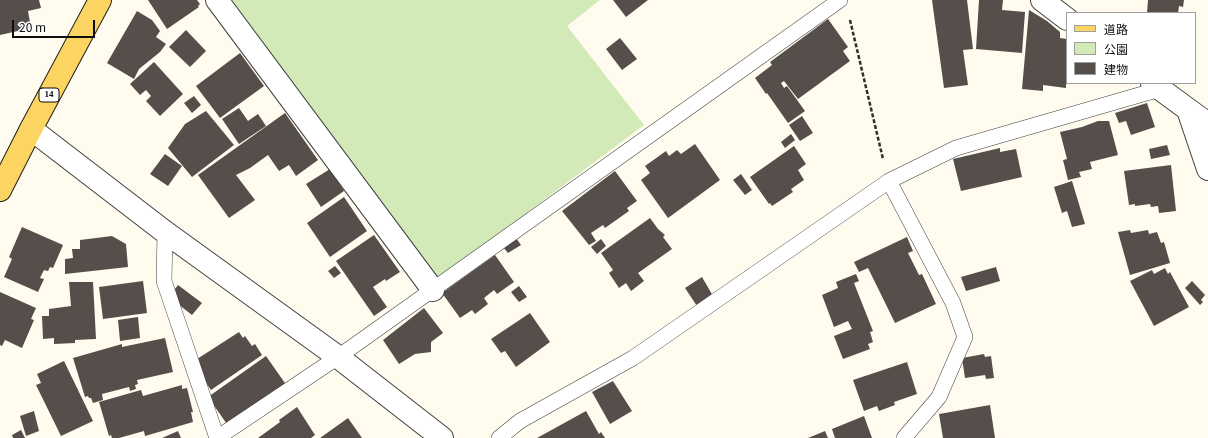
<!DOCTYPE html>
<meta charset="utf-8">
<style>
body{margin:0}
#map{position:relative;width:1208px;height:438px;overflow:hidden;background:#fffbee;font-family:Georgia,"Noto Sans JP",serif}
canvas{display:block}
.legend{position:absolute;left:1066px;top:12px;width:130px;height:72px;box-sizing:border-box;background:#fff;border:1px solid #9e9e9e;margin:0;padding:5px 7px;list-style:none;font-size:12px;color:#0d0d0d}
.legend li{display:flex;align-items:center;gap:8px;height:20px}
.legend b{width:20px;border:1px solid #9e9e9e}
.scale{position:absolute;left:12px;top:20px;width:83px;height:18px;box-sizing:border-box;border:2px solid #0d0d0d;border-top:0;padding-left:5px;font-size:12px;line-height:14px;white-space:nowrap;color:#0d0d0d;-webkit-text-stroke:3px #fff;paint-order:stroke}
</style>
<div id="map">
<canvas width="1208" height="438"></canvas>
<ul class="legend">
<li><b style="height:5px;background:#fcd461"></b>道路</li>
<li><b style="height:11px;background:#d2eab7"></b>公園</li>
<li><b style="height:11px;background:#564e4a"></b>建物</li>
</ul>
<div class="scale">20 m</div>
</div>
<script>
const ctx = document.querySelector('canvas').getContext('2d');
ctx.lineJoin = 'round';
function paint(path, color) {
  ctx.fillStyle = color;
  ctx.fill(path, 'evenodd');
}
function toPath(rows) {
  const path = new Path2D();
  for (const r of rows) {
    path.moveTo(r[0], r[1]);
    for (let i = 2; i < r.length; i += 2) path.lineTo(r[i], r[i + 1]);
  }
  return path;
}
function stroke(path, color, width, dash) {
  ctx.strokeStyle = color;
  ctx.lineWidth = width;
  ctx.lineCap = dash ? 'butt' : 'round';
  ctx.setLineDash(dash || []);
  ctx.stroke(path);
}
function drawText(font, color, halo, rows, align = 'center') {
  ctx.font = font + ' Georgia,serif';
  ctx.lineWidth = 4;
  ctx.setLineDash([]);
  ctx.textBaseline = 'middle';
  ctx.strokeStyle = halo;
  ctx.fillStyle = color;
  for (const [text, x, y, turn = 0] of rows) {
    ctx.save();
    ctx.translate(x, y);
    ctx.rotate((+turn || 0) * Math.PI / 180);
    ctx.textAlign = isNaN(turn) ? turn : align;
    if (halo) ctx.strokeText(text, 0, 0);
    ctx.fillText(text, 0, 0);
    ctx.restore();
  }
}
paint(toPath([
 [228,0,600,0,567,26,644,125,441,277,428,276]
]), '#d2eab7');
paint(toPath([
 [0,0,39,0,41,8,28,11,31,28,0,35],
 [148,0,197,0,200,4,198,6,199,7,167,29],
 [613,0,648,0,626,17],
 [932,0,967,0,973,49,963,50,968,85,944,88],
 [979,0,1003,0,1002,10,1025,12,1022,53,976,49],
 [1148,0,1184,0,1183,7,1179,6,1178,13,1147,13],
 [1029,10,1047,21,1060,32,1060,38,1067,39,1066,88,1043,85,1043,91,1022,89],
 [137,11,152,20,160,31,156,37,166,44,160,52,139,69,134,79,107,63],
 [828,19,848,47,843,51,850,61,798,99,784,81,781,83,784,88,787,86,805,111,788,123,767,93,766,94,755,78,772,65,770,62],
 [186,30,206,51,190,67,169,47],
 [620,38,637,59,622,70,606,49],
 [240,53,264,86,220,118,196,86],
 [154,62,183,94,160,116,146,101,151,96,146,90,140,95,130,84],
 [194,96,201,105,192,113,184,103],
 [1147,103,1155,127,1131,135,1126,121,1119,123,1115,113],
 [239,108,248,121,258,114,266,126,239,144,222,119],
 [206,111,234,145,192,177,168,148,185,124],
 [285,113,318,160,296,176,289,165,279,171,268,155,250,168,236,175,255,200,229,218,198,175],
 [802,116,813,133,800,141,789,125],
 [1098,121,1109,121,1118,155,1090,162,1092,169,1079,172,1081,177,1068,180,1063,160,1067,159,1060,132,1082,127],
 [791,134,795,140,785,148,781,142],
 [695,144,720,180,668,218,641,180,650,173,645,166,666,151,669,156,677,150,681,154],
 [1167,145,1170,155,1151,159,1149,149],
 [794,146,806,164,798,170,804,180,791,189,793,192,772,206,770,203,769,204,750,177],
 [1000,148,1000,152,1016,149,1022,177,961,191,953,159],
 [165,154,182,166,168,186,150,174],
 [1171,165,1176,211,1159,213,1158,206,1151,207,1150,204,1135,206,1135,204,1129,205,1124,171],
 [330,169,344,191,321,207,306,184],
 [615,171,637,201,627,208,629,211,605,228,603,225,591,233,596,241,589,245,562,211],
 [741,174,752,190,745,195,733,180],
 [1072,181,1085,224,1072,227,1067,211,1062,213,1054,187],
 [344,197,367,231,330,257,307,223],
 [650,218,658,229,665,235,663,237,672,249,638,273,644,281,631,291,626,283,619,288,609,273,613,270,601,253],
 [22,227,63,245,53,268,50,267,48,271,44,270,40,278,44,279,38,292,4,277,12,259,9,257],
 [1130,230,1131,233,1148,230,1149,234,1157,232,1161,243,1164,242,1170,263,1130,275,1118,232],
 [374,235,400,272,386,281,385,279,373,287,387,307,374,316,336,261],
 [112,236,126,244,128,267,65,274,65,259,73,258,72,249,80,249,80,240],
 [907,237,913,251,908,253,919,275,922,274,936,304,895,323,868,268,859,272,854,262],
 [516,238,521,245,508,253,503,247],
 [601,239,606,246,597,254,591,247],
 [495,255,514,282,497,294,494,290,484,298,488,304,475,314,472,310,460,318,442,293],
 [335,266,341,273,334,278,328,271],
 [996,267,1000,281,966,291,961,277],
 [1165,268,1168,274,1170,272,1189,307,1154,326,1130,281,1152,270,1154,274],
 [856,274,859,281,854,283,873,331,870,332,873,342,868,344,870,349,843,359,834,336,852,329,848,321,834,327,822,295,838,288,836,282],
 [702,277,713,296,697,306,685,288],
 [143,281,147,313,103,319,99,287],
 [1192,281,1205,295,1201,300,1203,302,1200,305,1185,288],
 [69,282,93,282,96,339,75,340,75,343,54,344,54,338,43,339,42,316,49,316,49,309,71,306],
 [178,285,202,303,192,315,169,297],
 [519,286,527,297,519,302,511,292],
 [0,292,36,308,31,319,34,320,22,348,5,340,2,346,0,345],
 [424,308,443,333,431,342,431,352,415,354,399,364,383,340],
 [530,313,550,342,516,367,505,351,501,353,491,339],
 [138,317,140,338,120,341,118,320],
 [239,332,243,338,245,336,252,346,255,344,262,355,211,390,199,373,194,361],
 [165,338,173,372,137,380,138,384,135,385,136,389,130,391,129,387,102,394,103,400,93,403,91,398,89,398,88,396,85,397,73,358,122,344,122,347],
 [984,354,985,357,991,356,994,378,986,379,985,375,965,378,962,358],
 [266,356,287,386,229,427,208,397],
 [64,361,93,421,61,436,36,385,41,383,37,374],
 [907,362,917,394,894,402,895,405,879,411,877,406,864,411,853,380],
 [613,381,632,411,610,424,592,392],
 [182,385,182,389,187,388,193,412,191,412,193,422,145,436,144,431,119,438,112,438,111,435,109,436,99,402,141,390,143,396],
 [990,405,995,438,943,438,939,414],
 [297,407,315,435,311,438,258,438,280,422,279,420],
 [34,411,39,431,26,436,20,416],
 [586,411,599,434,601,432,605,438,537,438],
 [864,416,872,438,835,438,832,429],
 [348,418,362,438,320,438],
 [21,430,25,438,13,438,12,435],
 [178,431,181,438,162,438],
 [825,431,828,438,808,438]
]), '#564e4a');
const service = toPath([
 [889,181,953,303,965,337,939,397,904,438],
 [165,232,164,281,217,438],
 [217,438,338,357,840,0],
 [499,438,520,421,633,358,889,181,956,148,1160,89]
]);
const minor = toPath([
 [217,0,433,290],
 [1042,0,1067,19],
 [1152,83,1208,124],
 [1188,110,1208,169]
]);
const tertiary = toPath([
 [31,129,165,232,338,357,442,438]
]);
const primary = toPath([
 [0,190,31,129,100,0]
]);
stroke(service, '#404040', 16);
stroke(minor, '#404040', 24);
stroke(tertiary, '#404040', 24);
stroke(primary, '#1e1e1e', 24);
stroke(toPath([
 [850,20,883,159]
]), '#2f2f2f', 2.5, [4, 2]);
stroke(service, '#fff', 15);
stroke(minor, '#fff', 22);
stroke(tertiary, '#fff', 22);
stroke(primary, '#fcd461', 22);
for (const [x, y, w] of [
 [49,95,20]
]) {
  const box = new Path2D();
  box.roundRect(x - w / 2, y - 7, w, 14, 3);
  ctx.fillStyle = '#fff';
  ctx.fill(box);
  stroke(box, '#0d0d0d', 1);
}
drawText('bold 9px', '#0d0d0d', null, [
 ["14",49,95]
]);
</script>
